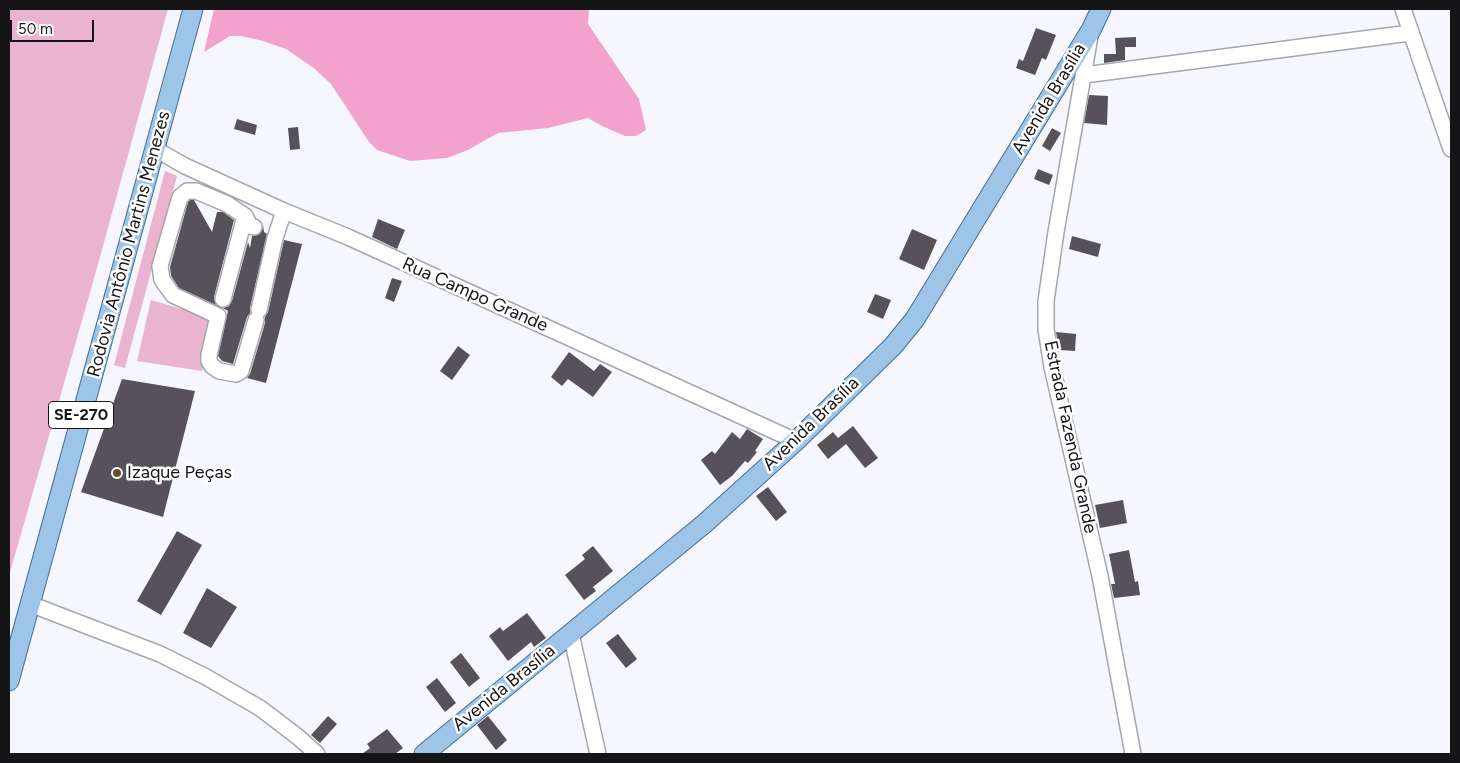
<!DOCTYPE html>
<meta charset="utf-8">
<style>
body{margin:0}
#map{position:relative;width:1460px;height:763px;overflow:hidden;background:#f6f7fe;font-family:Figtree,sans-serif}
canvas{display:block}
.frame{position:absolute;inset:0;border:10px solid #151518;pointer-events:none}
.scale{position:absolute;left:10px;top:20px;width:84px;height:22px;box-sizing:border-box;border:2px solid #151518;border-top:0;padding-left:6px;font-size:15px;line-height:18px;white-space:nowrap;color:#151518;-webkit-text-stroke:4px #fff;paint-order:stroke}
</style>
<div id="map">
<canvas width="1460" height="763"></canvas>
<div class="frame"></div>
<div class="scale">50 m</div>
</div>
<script>
const ctx = document.querySelector('canvas').getContext('2d');
ctx.lineJoin = 'round';
function paint(path, color) {
  ctx.fillStyle = color;
  ctx.fill(path, 'evenodd');
}
function toPath(rows) {
  const path = new Path2D();
  for (const r of rows) {
    path.moveTo(r[0], r[1]);
    for (let i = 2; i < r.length; i += 2) path.lineTo(r[i], r[i + 1]);
  }
  return path;
}
function stroke(path, color, width, dash) {
  ctx.strokeStyle = color;
  ctx.lineWidth = width;
  ctx.lineCap = dash ? 'butt' : 'round';
  ctx.setLineDash(dash || []);
  ctx.stroke(path);
}
function drawText(font, color, halo, rows, align = 'center') {
  ctx.font = font + ' Figtree,sans-serif';
  ctx.lineWidth = 5;
  ctx.setLineDash([]);
  ctx.textBaseline = 'middle';
  ctx.strokeStyle = halo;
  ctx.fillStyle = color;
  for (const [text, x, y, turn = 0] of rows) {
    ctx.save();
    ctx.translate(x, y);
    ctx.rotate((+turn || 0) * Math.PI / 180);
    ctx.textAlign = isNaN(turn) ? turn : align;
    if (halo) ctx.strokeText(text, 0, 0);
    ctx.fillText(text, 0, 0);
    ctx.restore();
  }
}
paint(toPath([
 [9,9,168,9,97,268,9,576],
 [165,171,177,176,125,368,114,365],
 [151,300,212,318,202,371,137,361]
]), '#eab3d0');
paint(toPath([
 [214,9,589,9,588,24,639,99,646,130,636,136,625,136,602,126,588,118,548,128,498,133,468,150,447,158,410,161,377,150,369,142,331,84,315,69,286,49,263,41,241,36,230,36,204,52]
]), '#f2a2cd');
paint(toPath([
 [1036,28,1056,35,1046,60,1042,58,1035,75,1016,68,1019,59,1023,61],
 [1136,37,1136,47,1125,47,1125,60,1104,63,1104,54,1116,54,1115,38],
 [1089,95,1108,96,1107,125,1084,123],
 [237,119,257,125,255,135,234,129],
 [298,127,300,149,290,150,288,128],
 [1052,128,1061,133,1050,151,1042,146],
 [1038,169,1053,175,1049,185,1034,179],
 [190,200,194,200,212,232,217,212,223,212,234,220,214,297,216,305,179,288,171,276,170,267,188,202],
 [378,219,405,230,397,249,372,237],
 [263,225,264,232,267,234,250,308,250,313,247,317,233,364,222,361,218,356,228,311,223,308,229,306,232,301,248,242,250,248,252,236,260,234],
 [912,229,937,240,924,270,899,259],
 [1072,236,1101,244,1098,257,1069,249],
 [284,240,302,244,266,383,247,378,250,374,265,323,265,317,268,312],
 [392,278,402,281,394,302,385,298],
 [875,294,891,300,883,319,867,312],
 [1056,332,1076,334,1075,351,1059,350],
 [458,346,470,355,452,380,440,371],
 [569,352,594,371,600,364,612,372,593,397,568,379,562,386,551,377],
 [122,379,195,391,163,517,81,492],
 [853,426,878,458,865,468,846,444,828,459,817,445,833,432,838,438],
 [747,429,763,439,755,451,757,452,748,463,745,461,732,476,720,485,701,460,712,451,715,454,732,432,740,439],
 [768,487,787,512,776,521,756,496],
 [1123,500,1127,523,1100,528,1095,505],
 [177,531,202,545,161,615,137,601],
 [593,546,613,571,593,587,596,591,584,600,565,575,585,559,582,555],
 [1129,550,1135,582,1138,581,1140,595,1114,598,1111,584,1115,584,1109,554],
 [207,588,237,607,211,648,183,633],
 [527,613,546,638,534,647,531,642,508,661,489,636,500,627,503,631],
 [618,634,637,659,626,668,606,643],
 [461,653,480,678,469,687,450,662],
 [437,678,456,703,445,712,426,687],
 [328,716,337,724,320,743,311,735],
 [488,716,507,740,496,750,477,725],
 [387,729,403,748,395,754,362,754,370,748,367,744]
]), '#57525a');
const minor = toPath([
 [1403,9,1451,149],
 [1090,36,1056,232,1046,301,1046,329,1052,367,1100,576,1133,754],
 [1084,75,1410,33],
 [155,149,185,166,284,211,348,237,796,441],
 [254,227,250,226,245,216,227,204,196,191,187,191,180,197,160,266,162,280,173,295,218,316,209,355,209,361,212,366,219,371,236,374,241,371,256,320],
 [223,299,245,216],
 [259,310,275,238,284,211],
 [30,604,160,654,206,677,260,708,298,737,317,754],
 [571,634,598,754]
]);
const major = toPath([
 [9,681,193,9],
 [424,754,704,524,796,441,893,346,915,319,1091,30,1101,9]
]);
stroke(minor, '#a5a6ae', 18);
stroke(major, '#446d95', 21);
stroke(minor, '#fff', 15);
stroke(major, '#9ec4e8', 19);
for (const [x, y, r, color] of [
 [117,473,5,"#6a5222"]
]) {
  const dot = new Path2D();
  dot.arc(x, y, r, 0, 2 * Math.PI);
  ctx.fillStyle = color;
  ctx.fill(dot);
  stroke(dot, '#fff', 2);
}
for (const [x, y, w] of [
 [81,415,65]
]) {
  const box = new Path2D();
  box.roundRect(x - w / 2, y - 13.5, w, 27, 4);
  ctx.fillStyle = '#fff';
  ctx.fill(box);
  stroke(box, '#151518', 1);
}
drawText('bold 16px', '#151518', null, [
 ["SE-270",81,415]
]);
drawText('18px', '#151518', '#fff', [
 ["Avenida Brasília",1049,99,-59],
 ["Rodovia Antônio Martins Menezes",129,244,-75],
 ["Rua Campo Grande",475,295,24],
 ["Avenida Brasília",811,424,-44],
 ["Estrada Fazenda Grande",1070,437,78],
 ["Avenida Brasília",504,688,-39]
]);
drawText('18px', '#151518', '#fff', [
 ["Izaque Peças",127,473]
], 'left');
</script>
